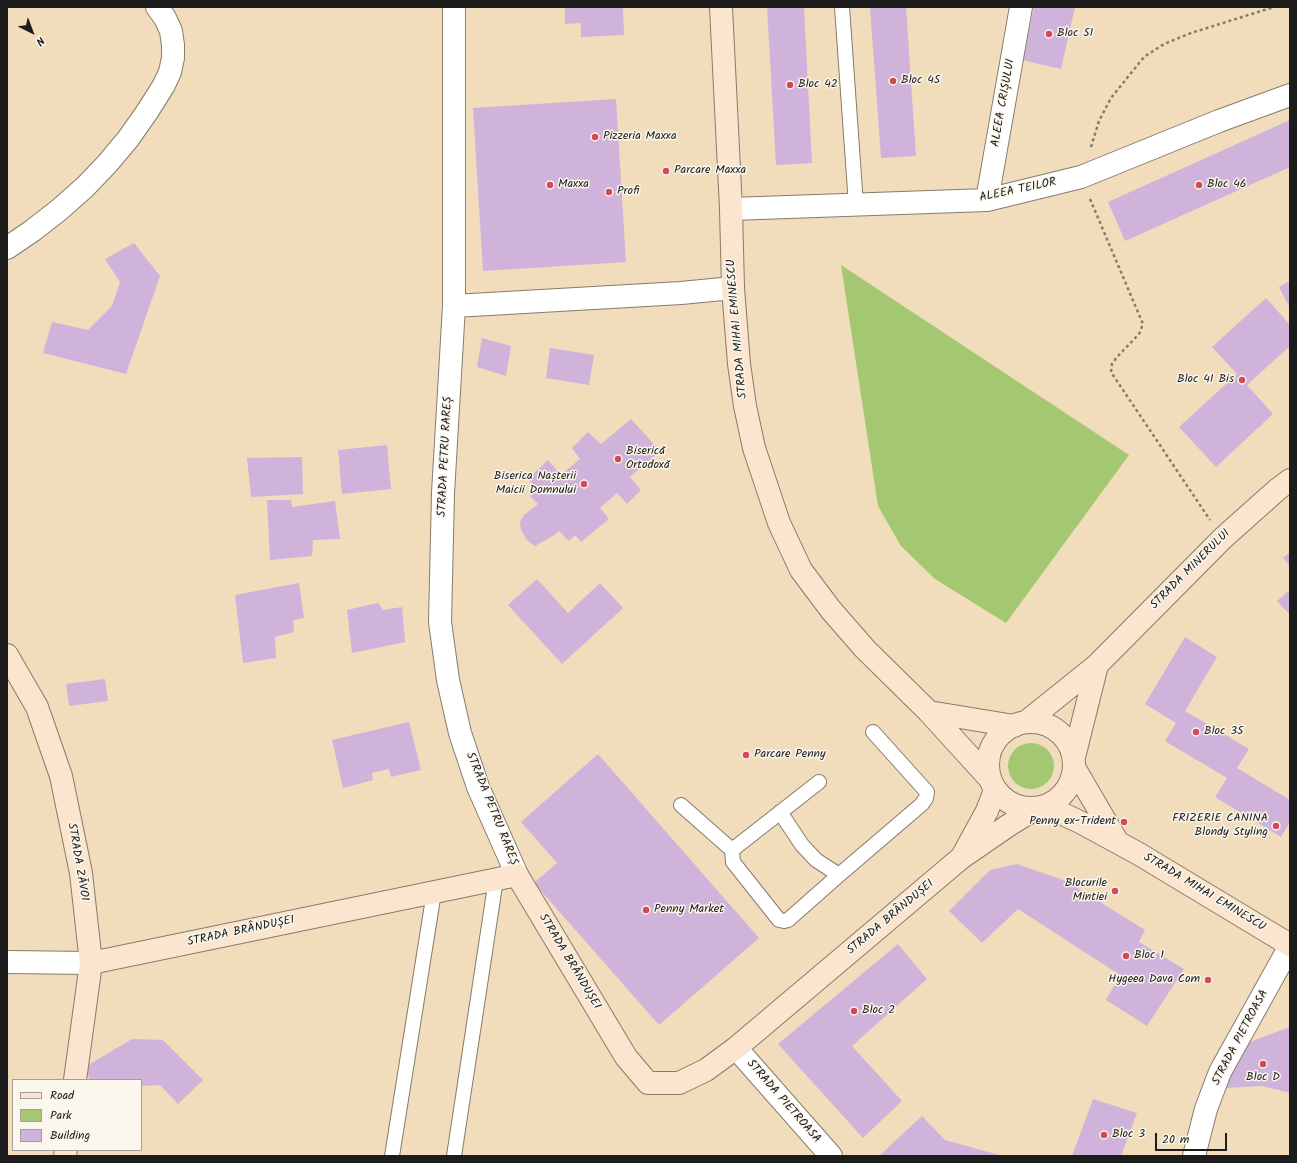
<!DOCTYPE html>
<meta charset="utf-8">
<style>
body{margin:0}
#map{position:relative;width:1297px;height:1163px;overflow:hidden;background:#f1dcbb;font-family:Kalam,sans-serif}
canvas{display:block}
.frame{position:absolute;inset:0;border:8px solid #1c1c1c;pointer-events:none}
.legend{position:absolute;left:12px;top:1079px;width:130px;height:72px;box-sizing:border-box;background:#fbf7ec;border:1px solid #a29f99;margin:0;padding:5px 7px;list-style:none;font-size:12px;color:#1c1c1c}
.legend li{display:flex;align-items:center;gap:8px;height:20px}
.legend b{width:20px;border:1px solid #a29f99}
.north{position:absolute;left:12px;top:12px;width:40px;height:40px;-webkit-text-stroke:3px #fbf7ec;paint-order:stroke;rotate:138deg;font-size:11px;font-weight:700;line-height:16px;text-align:center;color:#1c1c1c}
.north::after{content:'';display:block;margin:auto;width:14px;height:18px;background:#1c1c1c;clip-path:polygon(50% 0,100% 100%,50% 72%,0 100%)}
.scale{position:absolute;left:1155px;top:1133px;width:72px;height:18px;box-sizing:border-box;border:2px solid #1c1c1c;border-top:0;padding-left:5px;font-size:12px;line-height:14px;white-space:nowrap;color:#1c1c1c;-webkit-text-stroke:3px #fbf7ec;paint-order:stroke}
</style>
<div id="map">
<canvas width="1297" height="1163"></canvas>
<div class="frame"></div>
<ul class="legend">
<li><b style="height:5px;background:#fbe5cf"></b>Road</li>
<li><b style="height:11px;background:#a4c871"></b>Park</li>
<li><b style="height:11px;background:#d0b3db"></b>Building</li>
</ul>
<div class="north">N</div>
<div class="scale">20 m</div>
</div>
<script>
const ctx = document.querySelector('canvas').getContext('2d');
ctx.lineJoin = 'round';
function paint(path, color) {
  ctx.fillStyle = color;
  ctx.fill(path, 'evenodd');
}
function toPath(rows) {
  const path = new Path2D();
  for (const r of rows) {
    if (r.length === 3) {
      path.moveTo(r[0] + r[2], r[1]);
      path.arc(r[0], r[1], r[2], 0, 2 * Math.PI);
      continue;
    }
    path.moveTo(r[0], r[1]);
    for (let i = 2; i < r.length; i += 2) path.lineTo(r[i], r[i + 1]);
  }
  return path;
}
function stroke(path, color, width, dash) {
  ctx.strokeStyle = color;
  ctx.lineWidth = width;
  ctx.lineCap = dash ? 'butt' : 'round';
  ctx.setLineDash(dash || []);
  ctx.stroke(path);
}
function drawText(font, color, halo, rows, align = 'center') {
  ctx.font = font + ' Kalam,sans-serif';
  ctx.lineWidth = 3;
  ctx.setLineDash([]);
  ctx.textBaseline = 'middle';
  ctx.strokeStyle = halo;
  ctx.fillStyle = color;
  for (const [text, x, y, turn = 0] of rows) {
    ctx.save();
    ctx.translate(x, y);
    ctx.rotate((+turn || 0) * Math.PI / 180);
    ctx.textAlign = isNaN(turn) ? turn : align;
    if (halo) ctx.strokeText(text, 0, 0);
    ctx.fillText(text, 0, 0);
    ctx.restore();
  }
}
paint(toPath([
 [841,265,1129,455,1006,623,935,579,901,546,878,506],
 [1031,766,23]
]), '#a4c871');
paint(toPath([
 [565,7,623,7,624,35,581,37,581,23,565,24],
 [767,7,804,7,812,163,776,165],
 [870,7,906,7,916,156,881,158],
 [1034,7,1075,7,1061,69,1022,60],
 [616,99,626,262,483,271,473,108],
 [1290,120,1290,167,1125,241,1108,202],
 [134,243,160,276,126,374,43,353,52,322,88,330,112,306,120,282,105,259],
 [1290,281,1290,308,1279,287],
 [1266,298,1290,325,1290,346,1247,385,1273,414,1216,467,1179,427,1237,374,1212,347],
 [482,338,511,346,506,376,477,367],
 [550,348,594,355,589,385,546,378],
 [631,419,660,451,630,477,641,490,627,504,617,493,600,508,609,519,581,542,575,535,569,541,559,531,553,536,535,546,527,540,521,530,520,522,524,515,538,504,530,496,537,489,528,479,548,460,561,475,580,459,572,448,588,432,601,444],
 [387,445,391,489,342,494,338,450],
 [302,457,303,494,251,497,247,458],
 [267,500,291,500,292,507,335,501,340,539,313,540,312,556,270,560],
 [1290,552,1290,566,1283,558],
 [537,579,568,613,600,583,623,608,562,664,508,605],
 [299,583,304,618,293,620,294,632,275,637,276,658,243,663,235,595],
 [1290,590,1290,615,1277,601],
 [378,603,383,610,402,607,405,642,352,653,347,610],
 [1185,637,1217,657,1185,711,1249,749,1237,768,1290,800,1290,822,1281,837,1215,797,1227,778,1165,741,1176,723,1145,704],
 [105,679,108,701,69,706,66,684],
 [409,722,421,770,391,777,389,769,372,773,373,780,343,788,332,740],
 [598,754,759,938,659,1025,534,883,557,863,521,822],
 [1017,864,1066,881,1145,930,1139,942,1184,969,1147,1026,1106,1000,1120,975,1018,909,982,943,949,911,990,870],
 [898,944,927,979,852,1046,902,1101,863,1138,778,1044],
 [1290,1027,1290,1093,1262,1086,1224,1088,1247,1043],
 [132,1039,163,1040,203,1080,178,1104,160,1085,141,1086,141,1080,90,1080,85,1067],
 [1093,1099,1137,1113,1121,1156,1072,1156],
 [922,1116,945,1140,1003,1156,879,1156]
]), '#d0b3db');
const lane = toPath([
 [842,7,856,205],
 [819,782,732,850,733,862,779,920,784,921,788,920,839,875,922,804,926,798,927,792,873,732],
 [681,805,732,850],
 [780,812,802,845,816,860,839,875],
 [392,1156,434,892],
 [454,1156,496,879]
]);
const street = toPath([
 [454,7,454,306,443,493,440,622,448,680,460,733,478,787,517,875],
 [987,200,1021,7],
 [731,209,987,200,1081,177,1219,121,1290,95],
 [7,248,32,231,59,210,85,187,107,164,128,139,147,112,164,85,170,72,173,58,173,45,171,31,165,18,157,7],
 [454,306,681,293,733,288],
 [7,962,91,963],
 [736,1048,831,1156],
 [1194,1156,1206,1109,1220,1072,1290,946]
]);
const secondary = toPath([
 [721,7,731,209,733,288,739,364,745,406,754,448,779,523,801,570,831,610,865,649,929,712,990,779],
 [7,655,37,707,61,776,81,873,91,963,75,1080],
 [929,712,1014,726],
 [1031,765,43],
 [1026,722,1097,665,1223,538,1278,489,1290,480],
 [1074,757,1097,665],
 [1075,769,1117,841],
 [1046,806,1082,823,1139,854,1290,945],
 [963,855,987,811,995,790],
 [91,963,517,875,626,1057,648,1083,679,1083,706,1070,736,1048,961,858,1009,825,1035,809],
 [65,1156,66,1150]
]);
stroke(lane, '#867c6c', 16);
stroke(street, '#867c6c', 24);
stroke(secondary, '#867c6c', 24);
stroke(toPath([
 [1091,147,1099,121,1111,98,1144,57,1164,44,1191,33,1274,7],
 [1090,199,1143,324,1139,334,1117,357,1112,364,1111,372,1210,520]
]), '#867c6c', 2.5, [3, 3]);
stroke(lane, '#fff', 14);
stroke(street, '#fff', 22);
stroke(secondary, '#fbe5cf', 22);
for (const [x, y, r, color] of [
 [1049,34,4,"#d1495b"],
 [893,81,4,"#d1495b"],
 [790,85,4,"#d1495b"],
 [595,137,4,"#d1495b"],
 [666,171,4,"#d1495b"],
 [550,185,4,"#d1495b"],
 [1199,185,4,"#d1495b"],
 [609,192,4,"#d1495b"],
 [1242,380,4,"#d1495b"],
 [618,459,4,"#d1495b"],
 [584,484,4,"#d1495b"],
 [1196,732,4,"#d1495b"],
 [746,755,4,"#d1495b"],
 [1124,822,4,"#d1495b"],
 [1276,826,4,"#d1495b"],
 [1115,891,4,"#d1495b"],
 [646,910,4,"#d1495b"],
 [1126,956,4,"#d1495b"],
 [1208,980,4,"#d1495b"],
 [854,1011,4,"#d1495b"],
 [1263,1064,4,"#d1495b"],
 [1104,1135,4,"#d1495b"]
]) {
  const dot = new Path2D();
  dot.arc(x, y, r, 0, 2 * Math.PI);
  ctx.fillStyle = color;
  ctx.fill(dot);
  stroke(dot, '#fbf7ec', 1.5);
}
drawText('12px', '#1c1c1c', '#fbf7ec', [
 ["Bloc 51",1057,34],
 ["Bloc 45",901,81],
 ["Bloc 42",798,85],
 ["Pizzeria Maxxa",603,137],
 ["Parcare Maxxa",674,171],
 ["Maxxa",558,185],
 ["Bloc 46",1207,185],
 ["Profi",617,192],
 ["Bloc 41 Bis",1234,380,"right"],
 ["Biserică",626,452],
 ["Ortodoxă",626,466],
 ["Biserica Nașterii",576,477,"right"],
 ["Maicii Domnului",576,491,"right"],
 ["Bloc 35",1204,732],
 ["Parcare Penny",754,755],
 ["FRIZERIE CANINA",1268,819,"right"],
 ["Blondy Styling",1268,833,"right"],
 ["Penny ex-Trident",1116,822,"right"],
 ["Blocurile",1107,884,"right"],
 ["Mintiei",1107,898,"right"],
 ["Penny Market",654,910],
 ["Bloc 1",1134,956],
 ["Hygeea Dava Com",1200,980,"right"],
 ["Bloc 2",862,1011],
 ["Bloc D",1263,1078,"center"],
 ["Bloc 3",1112,1135]
], 'left');
drawText('12px', '#1c1c1c', '#fbf7ec', [
 ["ALEEA CRIȘULUI",1004,103,-80],
 ["ALEEA TEILOR",1018,191,-12],
 ["STRADA MIHAI EMINESCU",738,329,-95],
 ["STRADA PETRU RAREȘ",446,457,-87],
 ["STRADA MINERULUI",1191,570,-45],
 ["STRADA PETRU RAREȘ",491,809,68],
 ["STRADA ZĂVOI",77,862,80],
 ["STRADA MIHAI EMINESCU",1204,893,31],
 ["STRADA BRÂNDUȘEI",891,918,-40],
 ["STRADA BRÂNDUȘEI",241,932,-12],
 ["STRADA BRÂNDUȘEI",569,962,59],
 ["STRADA PIETROASA",1241,1038,-62],
 ["STRADA PIETROASA",783,1102,49]
]);
</script>
